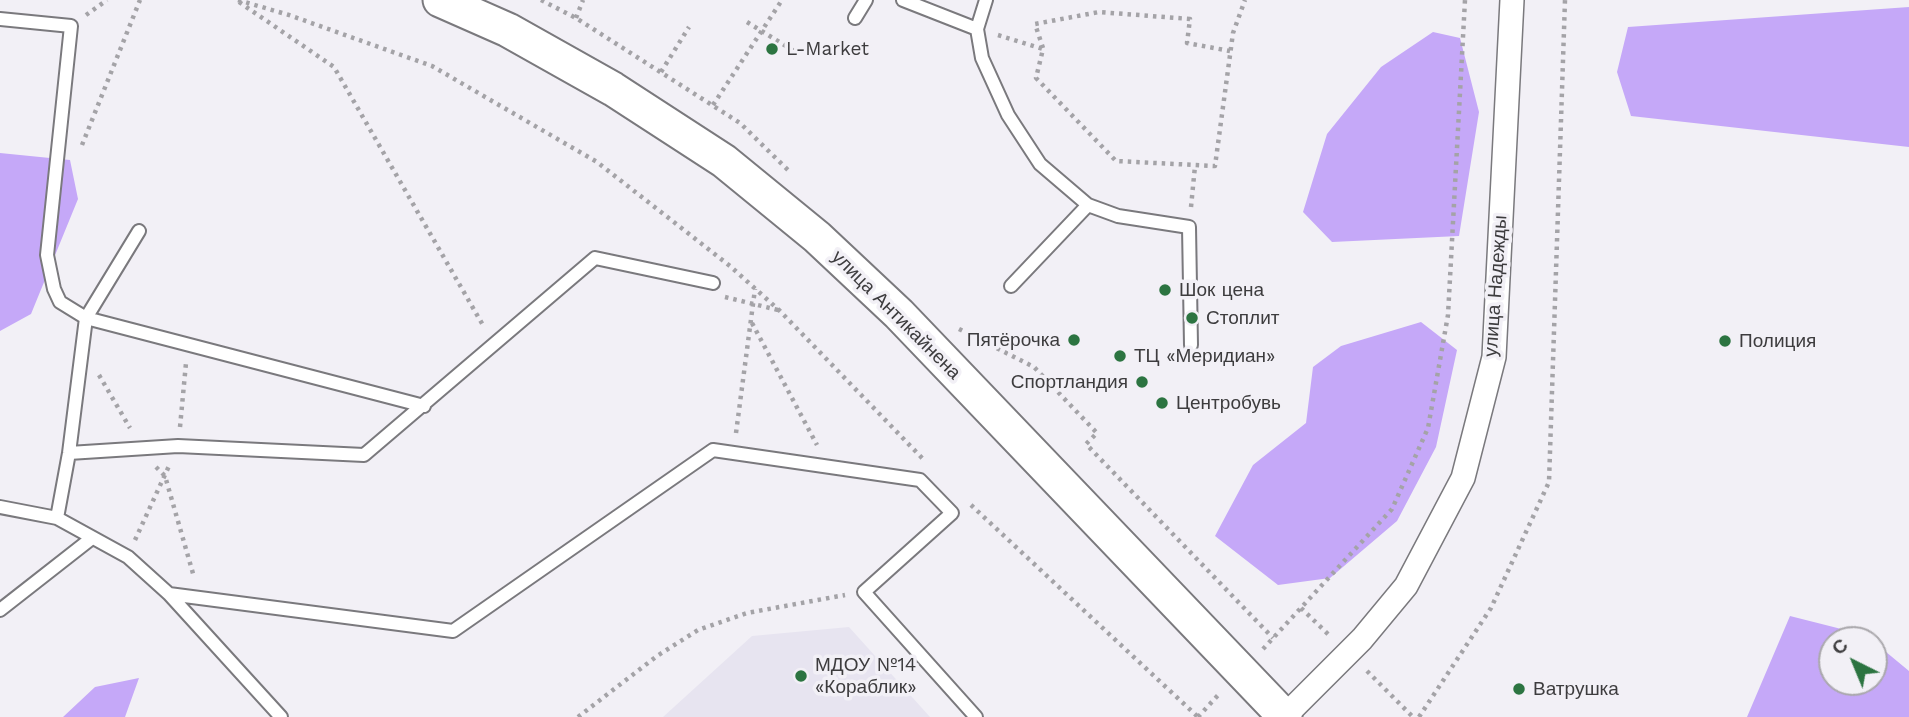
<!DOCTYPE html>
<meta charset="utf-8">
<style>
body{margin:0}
#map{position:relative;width:1909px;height:717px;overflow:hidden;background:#f2f0f6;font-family:"Work Sans",sans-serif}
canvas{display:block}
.north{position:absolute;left:1818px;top:626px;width:70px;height:70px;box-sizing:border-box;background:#f2f0f6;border:2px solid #aaa8ac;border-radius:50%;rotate:317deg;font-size:19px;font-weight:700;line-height:28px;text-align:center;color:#3d3c3e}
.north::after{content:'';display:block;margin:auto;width:24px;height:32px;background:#2c7441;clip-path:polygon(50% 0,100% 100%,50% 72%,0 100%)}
</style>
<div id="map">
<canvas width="1909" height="717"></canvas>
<div class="north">С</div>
</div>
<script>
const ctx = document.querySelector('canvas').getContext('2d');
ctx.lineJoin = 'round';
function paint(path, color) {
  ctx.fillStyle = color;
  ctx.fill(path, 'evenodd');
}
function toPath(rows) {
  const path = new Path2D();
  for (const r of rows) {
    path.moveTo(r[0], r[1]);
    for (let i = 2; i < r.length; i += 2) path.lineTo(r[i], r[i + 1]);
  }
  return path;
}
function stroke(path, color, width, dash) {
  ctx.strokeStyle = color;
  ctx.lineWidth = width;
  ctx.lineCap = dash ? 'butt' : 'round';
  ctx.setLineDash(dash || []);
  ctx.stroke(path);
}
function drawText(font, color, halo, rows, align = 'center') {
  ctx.font = font + ' "Work Sans",sans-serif';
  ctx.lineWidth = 7;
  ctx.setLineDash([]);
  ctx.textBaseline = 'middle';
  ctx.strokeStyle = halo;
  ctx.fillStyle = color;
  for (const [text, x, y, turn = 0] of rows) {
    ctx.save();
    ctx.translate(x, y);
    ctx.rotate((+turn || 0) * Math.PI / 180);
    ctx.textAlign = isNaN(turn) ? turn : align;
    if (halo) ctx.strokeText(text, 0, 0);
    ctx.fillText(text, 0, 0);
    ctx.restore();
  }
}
paint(toPath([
 [849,627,930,717,663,717,752,636]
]), '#e7e4f0');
paint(toPath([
 [1909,7,1909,147,1631,116,1617,72,1628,27],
 [1433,32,1460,38,1479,112,1459,236,1332,242,1303,212,1327,134,1381,67],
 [0,153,70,160,78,199,31,314,0,331],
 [1421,322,1457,350,1436,447,1397,521,1330,578,1278,585,1215,536,1253,465,1306,423,1313,367,1341,346],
 [1790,616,1865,635,1871,640,1832,640,1832,682,1874,682,1874,642,1909,671,1909,717,1747,717],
 [139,678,125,717,63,717,95,687]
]), '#c5a8f8');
const service = toPath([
 [903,0,977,29],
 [986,0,977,29,982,58,1008,115,1040,164,1088,205,1118,216,1189,227,1191,345],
 [855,18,866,0],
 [0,19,71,26,47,255,54,289,60,302,86,318,424,406],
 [1011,286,1088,205],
 [69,453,178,446,364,455,595,258,713,283],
 [0,507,57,518,128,557,169,594,281,717],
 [57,518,69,453,86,318,139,231],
 [169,594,453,631,713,450,920,480,952,513,864,592,976,717],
 [0,610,92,538]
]);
const minor = toPath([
 [1284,717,1362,639,1406,586,1463,478,1494,357,1512,0]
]);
const secondary = toPath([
 [440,0,508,30,613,89,724,161,817,237,899,314,1285,717]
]);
stroke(service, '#7a797d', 16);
stroke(minor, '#7a797d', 26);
stroke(secondary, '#7a797d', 37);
stroke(toPath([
 [238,0,289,15,432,66,597,162,730,266,780,311,924,460],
 [541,0,576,18,740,123,790,172],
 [239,2,334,67,484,327],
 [86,15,107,0],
 [576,18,583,0],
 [747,22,794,51],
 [998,35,1043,49,1036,78,1116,161,1215,166,1233,33,1245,0],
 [1043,48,1035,24,1099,12,1190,19,1187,43,1230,51],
 [661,72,689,27],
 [713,105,782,0],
 [82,145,140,0],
 [1191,207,1195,166],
 [725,297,778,310],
 [752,323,817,445],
 [959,329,1034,367,1097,433,1086,444,1273,638],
 [99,375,130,428],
 [180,427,186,363],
 [736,433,755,289],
 [156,467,165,476,194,577],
 [971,505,1198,717],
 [135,540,169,466],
 [1301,608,1330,636],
 [1263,649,1392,509,1428,428,1448,315,1465,0],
 [1367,671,1413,717],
 [578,717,657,656,698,630,747,613,845,595],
 [1198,717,1220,693],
 [1419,717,1491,608,1549,482,1565,0]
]), '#a4a3a7', 4.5, [3.5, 5]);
stroke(service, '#fff', 12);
stroke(minor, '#fff', 23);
stroke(secondary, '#fff', 33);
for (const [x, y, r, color] of [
 [772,49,7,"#2c7441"],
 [1165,290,7,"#2c7441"],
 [1192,318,7,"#2c7441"],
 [1074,340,7,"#2c7441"],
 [1725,341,7,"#2c7441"],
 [1120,356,7,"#2c7441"],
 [1142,382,7,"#2c7441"],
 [1162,403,7,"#2c7441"],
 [801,676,7,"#2c7441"],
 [1519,689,7,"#2c7441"]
]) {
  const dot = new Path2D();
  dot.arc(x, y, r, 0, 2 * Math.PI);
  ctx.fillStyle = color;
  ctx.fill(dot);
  stroke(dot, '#f2f0f6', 2.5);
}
drawText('19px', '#3d3c3e', '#f2f0f6', [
 ["L-Market",786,49],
 ["Шок цена",1179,290],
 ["Стоплит",1206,318],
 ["Пятёрочка",1060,340,"right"],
 ["Полиция",1739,341],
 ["ТЦ «Меридиан»",1134,356],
 ["Спортландия",1128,382,"right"],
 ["Центробувь",1176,403],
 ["МДОУ №14",815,665],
 ["«Кораблик»",815,687],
 ["Ватрушка",1533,689]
], 'left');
drawText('19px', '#3d3c3e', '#f2f0f6', [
 ["улица Надежды",1496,286,-86],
 ["улица Антикайнена",896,315,45]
]);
</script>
